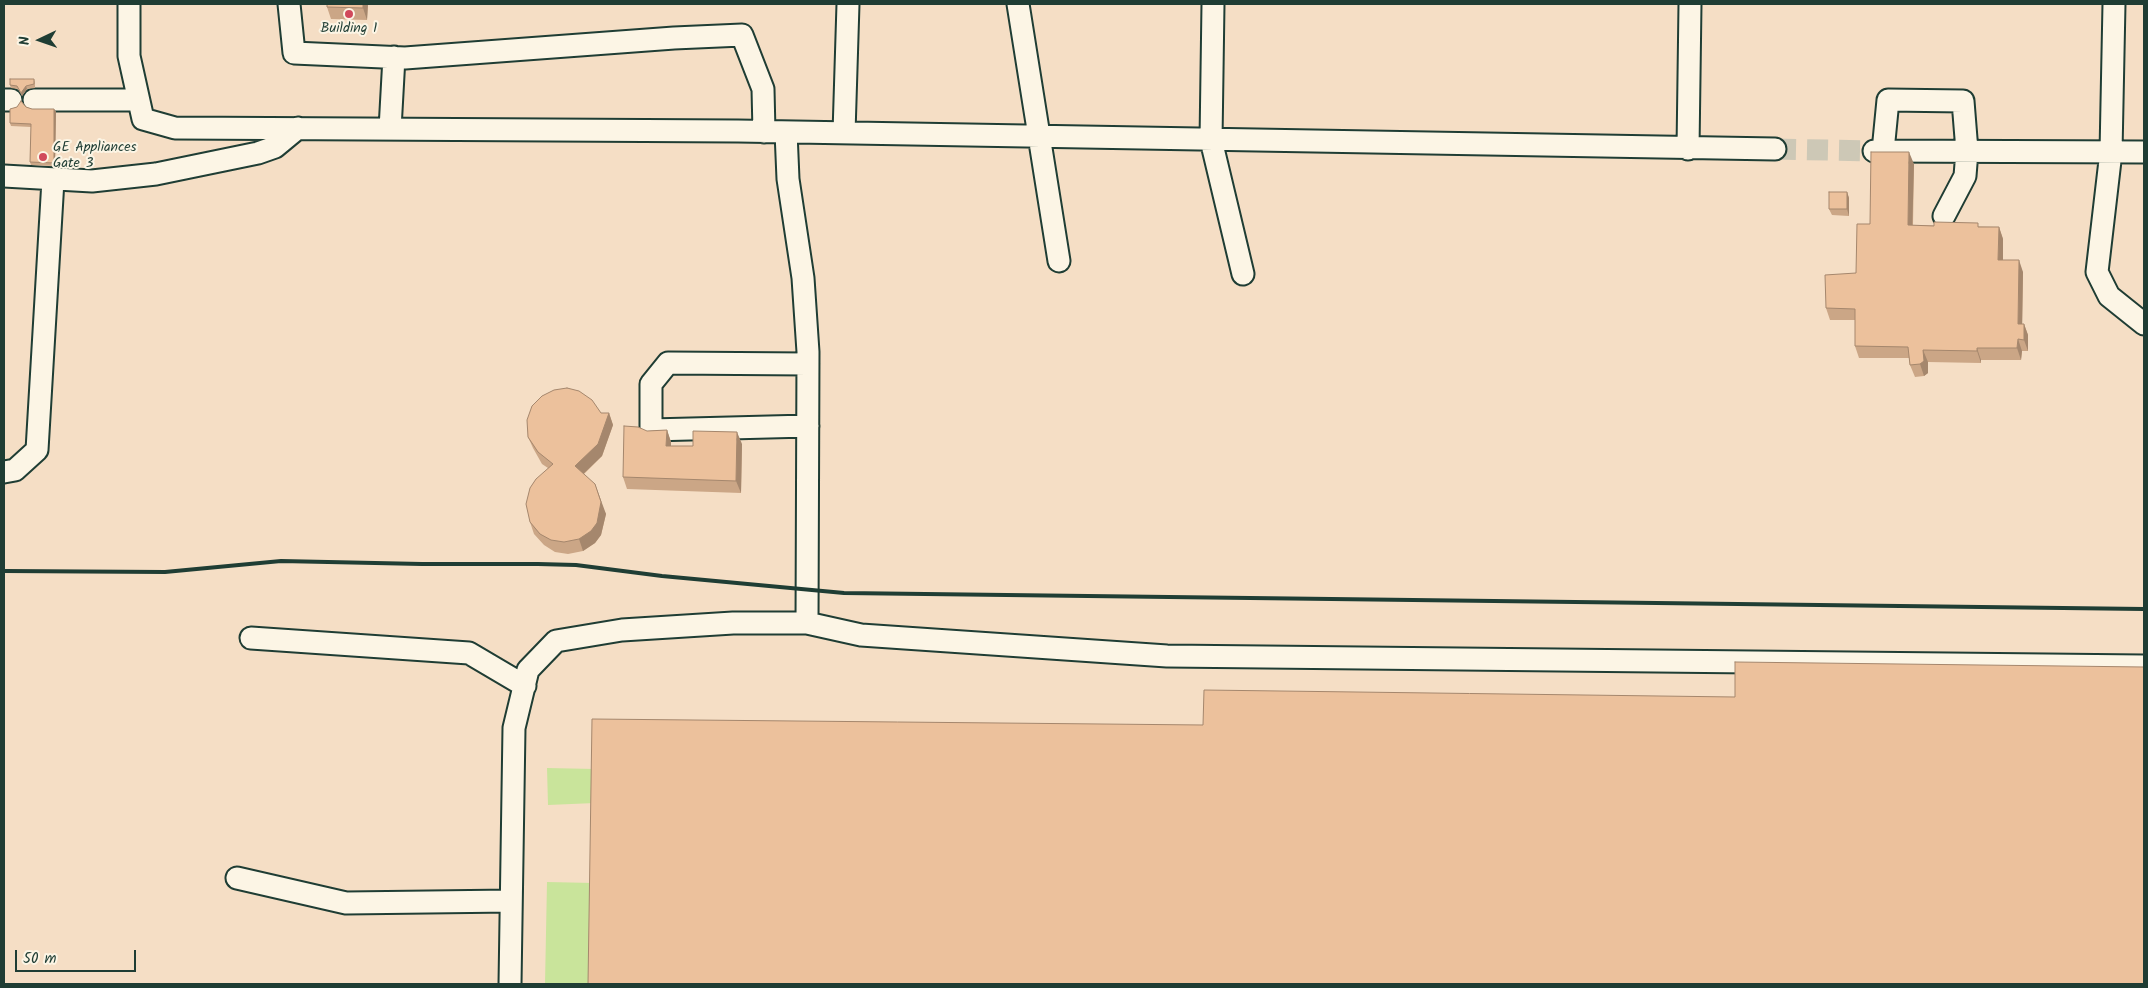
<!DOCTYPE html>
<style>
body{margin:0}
#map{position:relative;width:2148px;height:988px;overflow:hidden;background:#f9ebd6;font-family:Kalam,sans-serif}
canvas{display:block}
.frame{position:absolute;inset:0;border:5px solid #1f3d34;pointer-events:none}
.north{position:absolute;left:15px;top:15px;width:50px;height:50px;-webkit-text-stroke:4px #fcf5e5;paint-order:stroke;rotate:267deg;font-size:14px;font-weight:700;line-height:20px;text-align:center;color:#1f3d34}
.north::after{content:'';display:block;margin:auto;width:18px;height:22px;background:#1f3d34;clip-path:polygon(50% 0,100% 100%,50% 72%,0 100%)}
.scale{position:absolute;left:15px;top:950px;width:121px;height:22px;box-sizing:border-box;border:2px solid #1f3d34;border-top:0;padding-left:6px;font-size:15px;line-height:18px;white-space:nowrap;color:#1f3d34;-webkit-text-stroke:4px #fcf5e5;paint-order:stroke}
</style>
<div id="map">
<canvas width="2148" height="988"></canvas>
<div class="frame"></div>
<div class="north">N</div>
<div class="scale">50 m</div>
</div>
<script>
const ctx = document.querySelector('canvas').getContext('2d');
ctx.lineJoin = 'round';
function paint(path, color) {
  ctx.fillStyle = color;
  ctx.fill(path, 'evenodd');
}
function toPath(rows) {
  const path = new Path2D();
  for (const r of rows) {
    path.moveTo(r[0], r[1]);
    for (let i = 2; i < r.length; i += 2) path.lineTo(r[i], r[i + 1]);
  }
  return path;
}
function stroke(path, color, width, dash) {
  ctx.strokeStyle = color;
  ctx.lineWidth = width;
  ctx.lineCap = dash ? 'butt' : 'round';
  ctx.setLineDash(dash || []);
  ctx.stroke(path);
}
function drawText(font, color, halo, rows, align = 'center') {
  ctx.font = font + ' Kalam,sans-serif';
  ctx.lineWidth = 4;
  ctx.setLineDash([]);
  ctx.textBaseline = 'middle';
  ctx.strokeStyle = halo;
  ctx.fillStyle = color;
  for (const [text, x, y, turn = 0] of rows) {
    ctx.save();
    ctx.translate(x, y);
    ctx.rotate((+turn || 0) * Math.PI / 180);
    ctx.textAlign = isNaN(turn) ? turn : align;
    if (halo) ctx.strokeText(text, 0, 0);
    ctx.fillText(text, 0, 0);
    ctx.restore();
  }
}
paint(toPath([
 [4,4,2144,4,2144,984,4,984]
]), '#f5dec5');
paint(toPath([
 [547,768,595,769,595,803,548,805],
 [547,882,594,883,592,984,545,984]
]), '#c9e49b');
stroke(toPath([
 [1775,149,1874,151]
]), '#cdc8b6', 21, [21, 11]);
const minor = toPath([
 [129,4,129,56,143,119,175,128,738,131,1775,149],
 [289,4,294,53,405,58,674,38,742,35,763,89,764,132],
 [1018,4,1059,261],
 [1213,4,1211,140,1243,274],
 [2114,4,2111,152,2097,272,2109,296,2144,324],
 [4,100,11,100],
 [34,100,138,100],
 [390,129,394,57],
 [786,132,788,179,803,278,808,352,807,623,861,635,1167,656,2144,666],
 [844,133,848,4],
 [1688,149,1690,4],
 [1874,151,2144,152],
 [1883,151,1888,100,1963,101,1967,151,1965,176,1944,216],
 [4,176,92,181,156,174,258,153,275,147,298,128],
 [808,426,651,430,651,384,668,363,808,364],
 [4,472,15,470,37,450,53,180],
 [251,638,469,653,525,686],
 [237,878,346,903,511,901],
 [510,984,514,728,528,670,556,641,622,630,733,623,807,623]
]);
stroke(minor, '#1f3d34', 25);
stroke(minor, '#fcf5e5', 21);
stroke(toPath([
 [4,571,165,572,281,561,422,564,538,564,576,565,662,576,844,593,2144,609]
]), '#1f3d34', 4);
paint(toPath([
 [327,4,368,4,367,20,331,19,327,7],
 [34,79,35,82,35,88,27,89,22,96,18,89,11,88,10,85],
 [26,107,32,109,54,109,56,112,55,166,31,165,30,162,31,127,11,126,10,123],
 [1914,164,1913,225,1999,227,2003,239,2003,260,2023,272,2022,324,2024,324,2028,335,2028,351,2022,351,2021,360,1981,360,1981,363,1928,362,1928,373,1924,376,1915,377,1910,365,1909,358,1859,358,1855,346,1855,320,1830,320,1826,308,1856,273,1870,224],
 [1847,192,1849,198,1849,216,1832,215,1829,209],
 [601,413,609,413,613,425,602,456,584,474,606,514,601,535,595,543,583,551,568,554,555,552,544,545,534,534,530,522,548,468,542,464,533,448,528,437],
 [667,430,671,442,671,446,693,446,742,444,741,493,627,489,623,477,647,431]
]), '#cba686');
paint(toPath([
 [363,4,368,4,367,20,363,8],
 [26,86,27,89,22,96,21,93],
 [54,109,56,112,55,166,54,163],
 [1909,152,1914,164,1912,237,1908,225],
 [1847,192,1849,198,1849,216,1847,209],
 [1999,227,2003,239,2003,272,1998,260],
 [2019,260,2023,272,2022,336,2018,324],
 [2024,324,2028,335,2028,351,2024,340],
 [2018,339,2022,351,2021,360,2017,348],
 [1977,348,1981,360,1981,363,1977,351],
 [1923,350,1928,362,1928,373,1924,376,1920,364],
 [609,413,613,425,602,456,579,478,575,466],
 [667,430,671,442,671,457,666,446],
 [737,432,742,444,741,493,736,481],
 [595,484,606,514,601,535,595,543,583,551,579,539]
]), '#a5876d');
const building = toPath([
 [327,4,363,4,363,8,327,7,327,4],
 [10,79,34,79,34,84,26,86,21,93,17,86,10,85,10,79],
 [21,101,26,107,32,109,54,109,54,163,30,162,31,124,10,123,10,109,17,107,21,101],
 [1871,152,1909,152,1908,225,1934,226,1934,222,1978,223,1978,227,1999,227,1998,260,2019,260,2018,324,2024,324,2024,340,2018,339,2017,348,1977,348,1977,351,1923,350,1924,361,1920,364,1910,365,1908,347,1855,346,1855,309,1826,308,1825,275,1856,273,1857,224,1870,224,1871,152],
 [1829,192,1847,192,1847,209,1829,209,1829,192],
 [567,388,579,391,592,400,601,413,609,413,598,444,575,466,595,484,601,502,597,523,591,531,579,539,564,542,551,540,540,534,530,522,526,504,530,488,536,479,553,464,538,452,528,437,527,420,532,406,542,396,554,390,567,388],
 [624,426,638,427,647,431,667,430,666,446,693,446,693,431,737,432,736,481,623,477,624,426],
 [1735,662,2144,667,2144,984,588,984,592,719,1203,725,1204,690,1735,697,1735,662]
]);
paint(building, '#ecc19c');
stroke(building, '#a5876d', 1);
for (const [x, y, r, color] of [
 [349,14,5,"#d1495b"],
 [43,157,5,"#d1495b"]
]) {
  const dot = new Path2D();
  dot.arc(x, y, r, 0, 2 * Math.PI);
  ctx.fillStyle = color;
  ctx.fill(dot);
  stroke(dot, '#fcf5e5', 2);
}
drawText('14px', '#1f3d34', '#fcf5e5', [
 ["Building 1",349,30],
 ["GE Appliances",53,149,"left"],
 ["Gate 3",53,165,"left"]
]);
</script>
